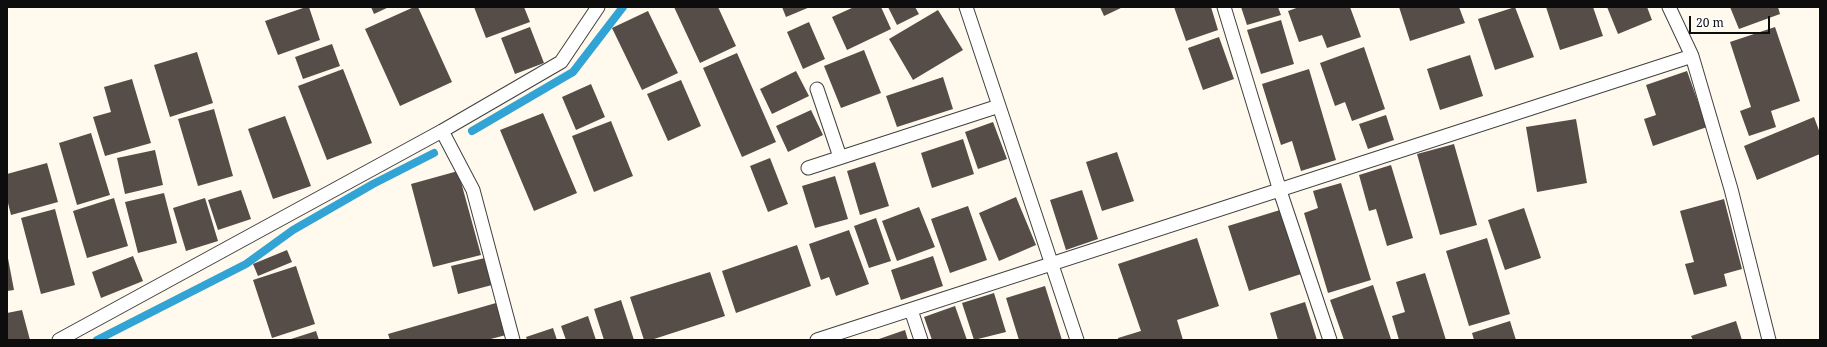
<!DOCTYPE html>
<style>
body{margin:0}
#map{position:relative;width:1827px;height:347px;overflow:hidden;background:#fffaed;font-family:"Noto Serif",serif}
canvas{display:block}
.frame{position:absolute;inset:0;border:8px solid #0d0d0d;pointer-events:none}
.scale{position:absolute;left:1689px;top:16px;width:81px;height:18px;box-sizing:border-box;border:2px solid #0d0d0d;border-top:0;padding-left:5px;font-size:12px;line-height:14px;white-space:nowrap;color:#0d0d0d;-webkit-text-stroke:3px #fff;paint-order:stroke}
</style>
<div id="map">
<canvas width="1827" height="347"></canvas>
<div class="frame"></div>
<div class="scale">20 m</div>
</div>
<script>
const ctx = document.querySelector('canvas').getContext('2d');
ctx.lineJoin = 'round';
function toPath(rows) {
  const path = new Path2D();
  for (const r of rows) {
    path.moveTo(r[0], r[1]);
    for (let i = 2; i < r.length; i += 2) path.lineTo(r[i], r[i + 1]);
  }
  return path;
}
function stroke(path, color, width, dash) {
  ctx.strokeStyle = color;
  ctx.lineWidth = width;
  ctx.lineCap = dash ? 'butt' : 'round';
  ctx.setLineDash(dash || []);
  ctx.stroke(path);
}
function paint(path, color) {
  ctx.fillStyle = color;
  ctx.fill(path, 'evenodd');
}
stroke(toPath([
 [472,131,573,72,623,7],
 [97,340,246,264,293,230,373,184,434,153]
]), '#32a3d5', 8);
paint(toPath([
 [306,7,309,7,320,40,278,55,265,21],
 [371,7,389,7,374,14],
 [414,7,418,7,452,82,400,106,365,29],
 [474,7,524,7,530,22,486,38],
 [674,7,718,7,736,46,700,63],
 [782,7,810,7,786,17],
 [854,7,881,7,891,29,847,50,832,17],
 [888,7,915,7,919,14,897,25],
 [1100,7,1123,7,1104,16],
 [1174,7,1211,7,1218,30,1186,41],
 [1241,7,1278,7,1281,15,1247,25],
 [1299,7,1350,7,1361,37,1327,48,1322,35,1299,42,1288,11],
 [1399,7,1459,7,1465,23,1410,41],
 [1515,7,1534,57,1495,70,1478,19],
 [1546,7,1593,7,1603,36,1560,50],
 [1607,7,1647,7,1652,20,1618,34],
 [1730,7,1778,7,1780,14,1739,29],
 [938,10,963,50,913,80,889,39],
 [648,11,678,73,642,90,612,28],
 [1281,20,1294,64,1261,74,1247,30],
 [809,22,825,59,803,69,787,32],
 [530,27,544,63,515,74,501,38],
 [1775,27,1800,101,1771,111,1776,127,1749,136,1740,111,1751,107,1730,42],
 [1219,37,1234,79,1203,90,1188,48],
 [332,44,340,66,303,79,295,57],
 [1364,47,1385,109,1352,121,1345,102,1335,106,1320,63],
 [864,50,881,93,841,108,824,66],
 [197,52,213,103,170,117,154,65],
 [737,53,776,142,742,157,703,68],
 [1470,55,1483,96,1440,110,1427,69],
 [343,69,372,143,327,160,298,86],
 [1309,69,1336,160,1301,171,1292,141,1281,145,1262,84],
 [796,71,809,96,772,114,760,89],
 [1687,71,1707,127,1653,146,1644,119,1656,115,1646,85],
 [943,77,953,109,897,127,886,96],
 [132,79,151,143,105,156,93,117,111,112,104,87],
 [681,80,701,126,668,141,647,94],
 [591,84,605,117,576,130,562,97],
 [214,109,233,176,198,186,178,119],
 [811,110,823,135,788,152,776,126],
 [543,113,577,193,534,211,500,130],
 [1386,115,1394,140,1368,149,1359,124],
 [285,116,311,186,273,199,248,129],
 [1814,117,1820,133,1820,154,1757,180,1744,146],
 [1576,119,1587,183,1537,192,1526,127],
 [611,121,633,176,594,192,572,136],
 [993,122,1007,159,978,169,965,132],
 [91,133,110,195,77,205,59,143],
 [963,139,974,174,932,188,921,153],
 [1454,144,1477,225,1440,235,1417,154],
 [155,150,163,185,125,194,117,158],
 [1117,152,1134,201,1102,211,1086,162],
 [770,158,788,204,768,212,750,166],
 [875,162,889,206,860,215,847,171],
 [47,163,58,202,11,215,7,199,7,174],
 [1391,165,1413,238,1387,246,1376,209,1369,211,1359,175],
 [458,171,481,255,433,267,411,184],
 [835,176,848,219,815,228,802,186],
 [1341,183,1371,280,1328,293,1304,213,1318,208,1313,191],
 [241,190,251,219,218,230,208,200],
 [1082,190,1098,239,1066,250,1050,200],
 [164,193,177,243,138,253,125,202],
 [1016,197,1036,245,999,261,979,213],
 [114,198,128,246,87,258,73,211],
 [205,198,218,241,186,251,173,208],
 [1724,199,1742,269,1724,274,1727,286,1694,295,1685,264,1694,262,1680,211],
 [968,206,987,260,950,273,931,219],
 [919,207,935,247,897,261,882,221],
 [1524,208,1541,258,1505,270,1488,220],
 [55,209,75,285,41,294,21,218],
 [1280,210,1301,274,1249,291,1228,226],
 [876,218,891,261,869,268,854,226],
 [849,230,869,284,836,296,829,277,821,280,809,244],
 [1197,238,1219,306,1177,320,1183,340,1118,340,1118,338,1141,331,1118,264],
 [1487,238,1510,314,1469,326,1446,251],
 [797,245,811,286,736,313,722,271],
 [287,250,292,262,258,276,253,264],
 [7,253,14,290,7,291],
 [133,256,143,281,101,298,92,272],
 [933,256,943,286,901,300,891,270],
 [485,258,492,285,458,294,451,266],
 [296,266,315,324,272,338,253,280],
 [710,272,725,316,651,340,644,340,630,297],
 [1425,273,1446,340,1399,340,1392,316,1405,312,1396,282],
 [1373,285,1391,339,1344,340,1330,300],
 [1045,286,1062,340,1019,340,1006,298],
 [994,293,1006,332,974,340,962,303],
 [621,300,634,340,604,340,594,309],
 [1305,302,1317,340,1278,340,1270,313],
 [496,303,506,335,487,340,390,340,388,334],
 [955,306,967,340,932,340,924,317],
 [22,310,30,340,7,340,7,313],
 [588,316,596,340,566,340,561,326],
 [1510,321,1516,340,1474,340,1472,333],
 [1736,321,1742,340,1693,340,1691,336],
 [553,328,557,340,527,340,526,337],
 [905,330,908,340,876,340],
 [316,331,319,340,288,340]
]), '#564d49');
const service = toPath([
 [966,7,1077,340],
 [1224,7,1280,191,1330,340],
 [1669,7,1692,56,1731,189,1769,340],
 [817,89,840,157],
 [442,131,473,190,513,340],
 [808,168,999,106],
 [911,310,921,340],
 [59,340,442,131,561,62,598,7],
 [817,340,1692,56]
]);
stroke(service, '#404040', 15);
stroke(service, '#fff', 13);
</script>
